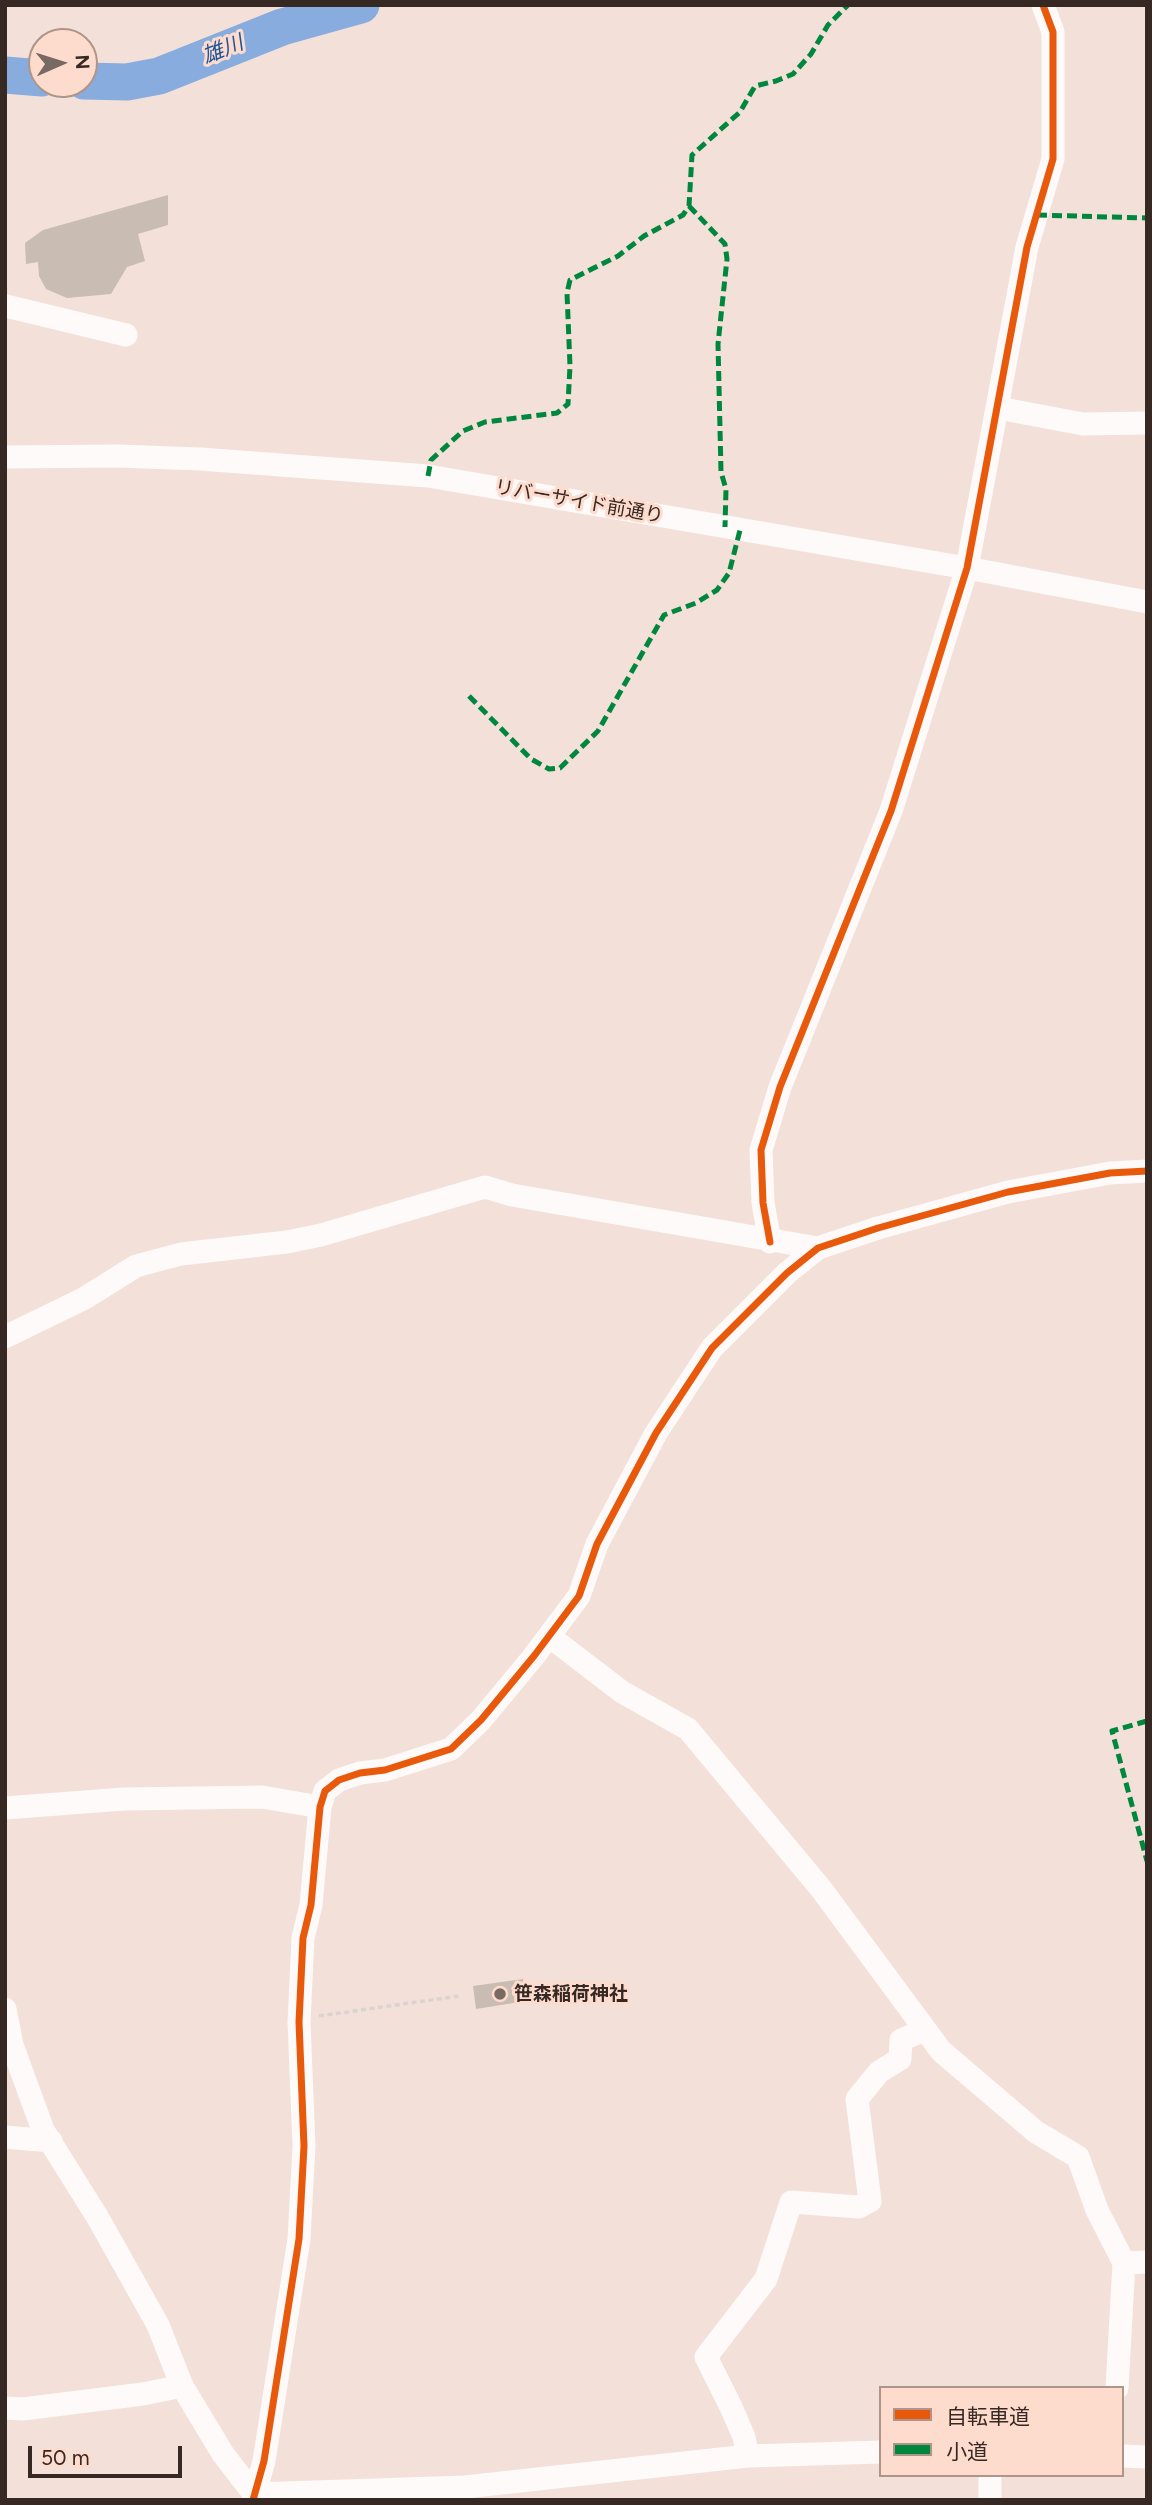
<!DOCTYPE html>
<meta charset="utf-8">
<style>
body{margin:0}
#map{position:relative;width:1152px;height:2505px;overflow:hidden;background:#f3e0d8;font-family:Figtree,"Noto Sans JP",sans-serif}
canvas{display:block}
.frame{position:absolute;inset:0;border:7px solid #362924;pointer-events:none}
.legend{position:absolute;left:879px;top:2386px;width:245px;height:91px;box-sizing:border-box;background:#fedccd;border:2px solid #ae9489;margin:0;padding:9px 12px;list-style:none;font-size:21px;color:#362924}
.legend li{display:flex;align-items:center;gap:14px;height:35px}
.legend b{width:35px;border:2px solid #ae9489}
.north{position:absolute;left:28px;top:28px;width:70px;height:70px;box-sizing:border-box;background:#fedccd;border:2px solid #ae9489;border-radius:50%;rotate:87deg;font-size:19px;font-weight:700;line-height:28px;text-align:center;color:#362924}
.north::after{content:'';display:block;margin:auto;width:24px;height:32px;background:#786963;clip-path:polygon(50% 0,100% 100%,50% 72%,0 100%)}
.scale{position:absolute;left:28px;top:2446px;width:154px;height:32px;box-sizing:border-box;border:4px solid #362924;border-top:0;padding-left:9px;font-size:21px;line-height:24px;white-space:nowrap;color:#362924;-webkit-text-stroke:5px #fedccd;paint-order:stroke}
</style>
<div id="map">
<canvas width="1152" height="2505"></canvas>
<div class="frame"></div>
<ul class="legend">
<li><b style="height:9px;background:#e8590c"></b>自転車道</li>
<li><b style="height:9px;background:#00873e"></b>小道</li>
</ul>
<div class="north">N</div>
<div class="scale">50 m</div>
</div>
<script>
const ctx = document.querySelector('canvas').getContext('2d');
ctx.lineJoin = 'round';
function toPath(rows) {
  const path = new Path2D();
  for (const r of rows) {
    path.moveTo(r[0], r[1]);
    for (let i = 2; i < r.length; i += 2) path.lineTo(r[i], r[i + 1]);
  }
  return path;
}
function stroke(path, color, width, dash) {
  ctx.strokeStyle = color;
  ctx.lineWidth = width;
  ctx.lineCap = dash ? 'butt' : 'round';
  ctx.setLineDash(dash || []);
  ctx.stroke(path);
}
function paint(path, color) {
  ctx.fillStyle = color;
  ctx.fill(path, 'evenodd');
}
function drawText(font, color, halo, rows, align = 'center') {
  ctx.font = font + ' Figtree,"Noto Sans JP",sans-serif';
  ctx.lineWidth = 6;
  ctx.setLineDash([]);
  ctx.textBaseline = 'middle';
  ctx.strokeStyle = halo;
  ctx.fillStyle = color;
  for (const [text, x, y, turn = 0] of rows) {
    ctx.save();
    ctx.translate(x, y);
    ctx.rotate((+turn || 0) * Math.PI / 180);
    ctx.textAlign = isNaN(turn) ? turn : align;
    if (halo) ctx.strokeText(text, 0, 0);
    ctx.fillText(text, 0, 0);
    ctx.restore();
  }
}
stroke(toPath([
 [5,75,42,78],
 [84,81,127,82,159,76,282,27,361,5]
]), '#89acde', 37);
paint(toPath([
 [168,195,168,225,138,234,145,261,127,267,111,294,67,298,46,289,39,276,38,262,26,264,25,243,43,230],
 [523,1979,526,2001,476,2009,473,1986]
]), '#c8bcb3');
stroke(toPath([
 [319,2016,459,1996]
]), '#dad4d1', 3.5, [5, 3.5]);
stroke(toPath([
 [5,307,6,306,126,335],
 [998,408,1083,424,1147,423],
 [5,457,118,456,200,459,428,476,967,568,1147,602],
 [770,1242,763,1203,761,1150,780,1087,891,811,967,568,1027,247,1053,159,1053,32,1043,5],
 [5,1337,85,1298,136,1266,181,1254,287,1242,321,1235,485,1187,512,1195,818,1248],
 [549,1636,622,1692,688,1729,822,1890,941,2051,1036,2132,1078,2157,1097,2210,1124,2263,1117,2388],
 [5,1808,124,1799,262,1797,320,1807],
 [5,2009,12,2045,43,2130,98,2218,158,2325,182,2386,223,2454,254,2494],
 [5,2137,51,2141],
 [1124,2263,1147,2262],
 [5,2408,23,2409,143,2394,182,2386],
 [748,2456,744,2437,731,2407,706,2357,766,2279,791,2202,859,2207,870,2201,857,2099,879,2072,900,2059,901,2040,925,2030],
 [1122,2456,1147,2457],
 [990,2475,990,2500],
 [254,2494,465,2487,748,2456,881,2452],
 [253,2500,264,2461,299,2239,304,2146,299,2022,303,1938,311,1905,320,1807,325,1791,339,1780,360,1773,385,1770,451,1749,481,1720,534,1656,579,1596,597,1544,656,1433,712,1348,787,1273,818,1248,878,1228,1008,1192,1110,1173,1147,1171]
]), '#fdfaf9', 23);
stroke(toPath([
 [689,206,725,244,727,259,718,344,721,472,726,489,725,527],
 [1037,215,1147,218],
 [5,306,6,306],
 [428,476,431,460,463,431,485,422,557,413,568,404,570,366,567,293,570,280,618,256,644,236,683,215,689,206,692,155,740,112,755,86,776,81,793,74,811,54,828,25,848,5],
 [469,696,531,759,549,769,560,768,598,731,664,615,696,603,717,590,729,573,740,530],
 [1147,1721,1112,1731,1147,1861]
]), '#00873e', 5, [10, 5]);
stroke(toPath([
 [770,1242,763,1203,761,1150,780,1087,891,811,967,568,1027,247,1053,159,1053,32,1043,5],
 [253,2500,264,2461,299,2239,304,2146,299,2022,303,1938,311,1905,320,1807,325,1791,339,1780,360,1773,385,1770,451,1749,481,1720,534,1656,579,1596,597,1544,656,1433,712,1348,787,1273,818,1248,878,1228,1008,1192,1110,1173,1147,1171]
]), '#e8590c', 7);
for (const [x, y, r, color] of [
 [500,1994,7,"#786963"]
]) {
  const dot = new Path2D();
  dot.arc(x, y, r, 0, 2 * Math.PI);
  ctx.fillStyle = color;
  ctx.fill(dot);
  stroke(dot, '#fedccd', 2.5);
}
drawText('19px', '#362924', '#fedccd', [
 ["リバーサイド前通り",579,502,10]
]);
drawText('bold 19px', '#362924', '#fedccd', [
 ["笹森稲荷神社",514,1994]
], 'left');
drawText('italic 21px', '#1d5499', '#fedccd', [
 ["雄川",223,50,-22]
]);
</script>
